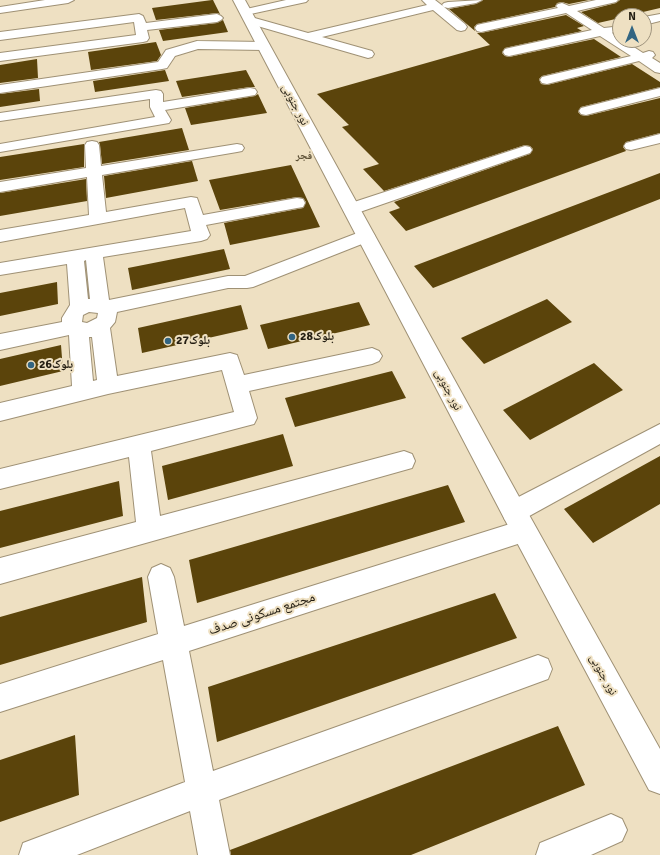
<!DOCTYPE html>
<meta charset="utf-8">
<style>
body{margin:0}
#map{position:relative;width:660px;height:855px;overflow:hidden;background:#eee0c2;font-family:Signika,sans-serif}
canvas{display:block}
.north{position:absolute;left:612px;top:8px;width:40px;height:40px;box-sizing:border-box;background:#eee0c2;border:1px solid #9d927c;border-radius:50%;rotate:0deg;font-size:11px;font-weight:700;line-height:16px;text-align:center;color:#231d12}
.north::after{content:'';display:block;margin:auto;width:14px;height:18px;background:#326582;clip-path:polygon(50% 0,100% 100%,50% 72%,0 100%)}
</style>
<div id="map">
<canvas width="660" height="855"></canvas>
<div class="north">N</div>
</div>
<script>
const ctx = document.querySelector('canvas').getContext('2d');
ctx.lineJoin = 'round';
function paint(path, color) {
  ctx.fillStyle = color;
  ctx.fill(path, 'evenodd');
}
function toPath(rows) {
  const path = new Path2D();
  for (const r of rows) {
    path.moveTo(r[0], r[1]);
    for (let i = 2; i < r.length; i += 2) path.lineTo(r[i], r[i + 1]);
  }
  return path;
}
function stroke(path, color, width, dash) {
  ctx.strokeStyle = color;
  ctx.lineWidth = width;
  ctx.lineCap = dash ? 'butt' : 'round';
  ctx.setLineDash(dash || []);
  ctx.stroke(path);
}
function drawText(font, color, halo, rows, align = 'center') {
  ctx.font = font + ' Signika,"Noto Naskh Arabic",sans-serif';
  ctx.lineWidth = 4;
  ctx.setLineDash([]);
  ctx.textBaseline = 'middle';
  ctx.strokeStyle = halo;
  ctx.fillStyle = color;
  for (const [text, x, y, turn = 0] of rows) {
    ctx.save();
    ctx.translate(x, y);
    ctx.rotate((+turn || 0) * Math.PI / 180);
    ctx.textAlign = isNaN(turn) ? turn : align;
    if (halo) ctx.strokeText(text, 0, 0);
    ctx.fillText(text, 0, 0);
    ctx.restore();
  }
}
paint(toPath([
 [212,0,213,0,220,14,217,13,156,20,152,8],
 [483,0,589,0,569,4,562,2,557,3,555,7,477,24,474,27,475,31,449,9,476,4],
 [620,0,660,0,660,8,626,16,620,16,620,18,598,23,581,12,616,3],
 [566,15,584,26,577,28,582,31,505,48,502,53,505,56,509,57,594,39,621,57,542,76,539,79,541,84,547,85,632,64,660,82,660,87,581,107,578,112,581,115,586,116,660,98,660,133,626,142,623,147,626,151,406,231,389,212,400,208,394,202,530,154,533,149,530,146,525,145,384,191,363,169,379,164,342,127,349,125,317,94,490,45,477,33,481,33],
 [223,20,228,32,163,41,159,30,217,23],
 [156,42,161,55,157,61,91,70,88,52],
 [37,59,38,78,0,83,0,65],
 [165,70,169,81,95,92,93,81],
 [246,70,255,87,250,87,182,97,176,81],
 [39,89,40,101,0,107,0,94],
 [258,94,267,113,191,125,185,108,255,96],
 [182,128,189,150,102,164,100,145,99,142],
 [84,144,84,167,0,180,0,157],
 [192,161,198,181,106,198,104,176],
 [291,165,320,227,230,245,224,223,303,208,306,202,303,198,297,197,220,210,209,180],
 [660,173,660,199,433,288,414,266],
 [86,179,87,201,0,216,0,193],
 [224,249,230,269,132,290,128,268],
 [57,282,58,304,0,316,0,293],
 [547,299,572,322,484,364,461,338],
 [359,302,370,325,268,349,260,325],
 [241,305,248,329,142,353,138,328],
 [61,345,63,371,0,386,0,359],
 [594,363,623,390,530,440,503,410],
 [392,371,406,398,295,427,285,398],
 [283,434,293,466,168,500,162,466],
 [660,456,660,504,593,543,564,509],
 [119,481,123,516,0,548,0,511],
 [448,485,465,522,197,603,189,560],
 [142,577,147,622,0,665,0,617],
 [495,593,517,638,217,742,208,687],
 [558,726,585,785,411,855,231,855,230,850],
 [75,735,79,795,0,822,0,760]
]), '#5b440b');
const minor = toPath([
 [45,0,74,0,68,3,0,13,0,7,45,0],
 [286,0,308,0,306,2,246,15,242,14,240,12,242,10,286,0],
 [422,0,435,0,444,7,442,5,444,3,448,2,482,0,476,3,448,8,444,7,465,24,467,27,465,30,461,31,457,30,433,10,322,37,372,51,374,54,372,57,368,58,247,23,245,21,247,19,251,17,308,33,427,5,422,0],
 [596,0,618,0,616,2,577,11,604,28,613,27,615,30,612,33,620,38,620,40,623,40,643,53,649,51,653,52,655,55,652,58,660,63,660,73,655,72,639,61,547,84,542,83,540,80,542,77,631,56,600,36,509,56,505,55,503,52,505,49,509,48,592,30,566,13,481,32,477,31,475,28,477,25,481,24,558,8,556,6,558,4,562,3,569,6,596,0],
 [139,14,143,16,146,23,217,14,221,16,223,18,221,20,217,22,147,30,149,38,147,41,143,42,0,61,0,53,136,35,134,22,0,40,0,32,139,14],
 [660,14,660,21,644,25,644,17,660,14],
 [197,41,264,42,268,43,270,46,268,49,264,50,198,49,175,56,167,68,162,69,0,93,0,85,158,62,166,50,197,41],
 [250,88,255,89,257,92,255,95,165,110,171,120,169,123,0,152,0,144,155,117,150,107,150,99,0,121,0,113,156,90,161,91,163,94,163,102,250,88],
 [660,88,660,96,586,115,581,114,579,111,581,108,660,88],
 [660,134,660,143,631,150,626,149,624,146,626,143,660,134],
 [92,141,97,142,99,145,101,166,237,144,242,145,244,148,242,151,237,152,102,175,106,212,191,197,197,198,203,215,297,198,303,199,305,203,303,207,297,208,206,225,210,235,207,239,201,241,103,257,109,300,228,276,245,276,360,232,366,230,372,232,375,236,372,240,253,287,247,288,228,288,117,312,115,322,110,328,117,376,230,353,237,355,244,375,372,348,379,351,382,356,379,361,372,364,249,391,257,418,254,424,151,451,160,516,404,451,412,454,415,461,412,468,0,584,0,558,136,522,129,457,0,489,0,469,234,412,222,370,108,394,0,421,0,403,72,386,69,335,0,350,0,334,62,322,62,318,70,305,67,264,0,275,0,263,191,231,185,208,0,242,0,230,89,215,87,177,0,192,0,182,86,168,85,145,87,142,92,141],
 [86,260,90,299,88,299,84,261,86,260],
 [89,312,98,313,97,318,87,323,82,322,83,315,89,312],
 [89,337,92,337,97,380,93,381,89,337],
 [525,146,530,147,532,150,530,153,357,213,351,214,345,213,343,209,345,205,525,146],
 [660,424,660,444,522,520,524,519,533,523,536,531,533,539,189,651,213,771,538,655,548,659,552,669,548,679,219,800,230,855,198,855,190,811,77,855,19,855,23,843,185,782,163,660,0,712,0,684,158,634,148,577,152,568,161,564,170,568,174,577,184,626,513,523,505,520,502,512,505,504,660,424],
 [611,814,622,819,627,830,622,841,591,855,536,855,540,843,611,814]
]);
const major = toPath([
 [233,0,245,0,523,504,660,749,660,794,649,790,505,520,233,0]
]);
stroke(minor, '#9f9175', 2);
stroke(major, '#9f9175', 2);
paint(minor, '#fff');
paint(major, '#fff');
for (const [x, y, r, color] of [
 [292,337,4,"#326582"],
 [168,341,4,"#326582"],
 [31,365,4,"#326582"]
]) {
  const dot = new Path2D();
  dot.arc(x, y, r, 0, 2 * Math.PI);
  ctx.fillStyle = color;
  ctx.fill(dot);
  stroke(dot, '#eee0c2', 1.5);
}
drawText('bold 11px', '#5d5137', '#eee0c2', [
 ["فجر",304,156]
]);
drawText('12px', '#231d12', '#eee0c2', [
 ["نور جنوبی",295,105,62],
 ["نور جنوبی",448,390,62],
 ["نور جنوبی",603,675,61]
]);
drawText('bold 12px', '#231d12', '#eee0c2', [
 ["بلوک28",300,337],
 ["بلوک27",176,341],
 ["بلوک26",39,365]
], 'left');
drawText('14px', '#231d12', '#eee0c2', [
 ["مجتمع مسکونی صدف",262,614,-18]
]);
</script>
